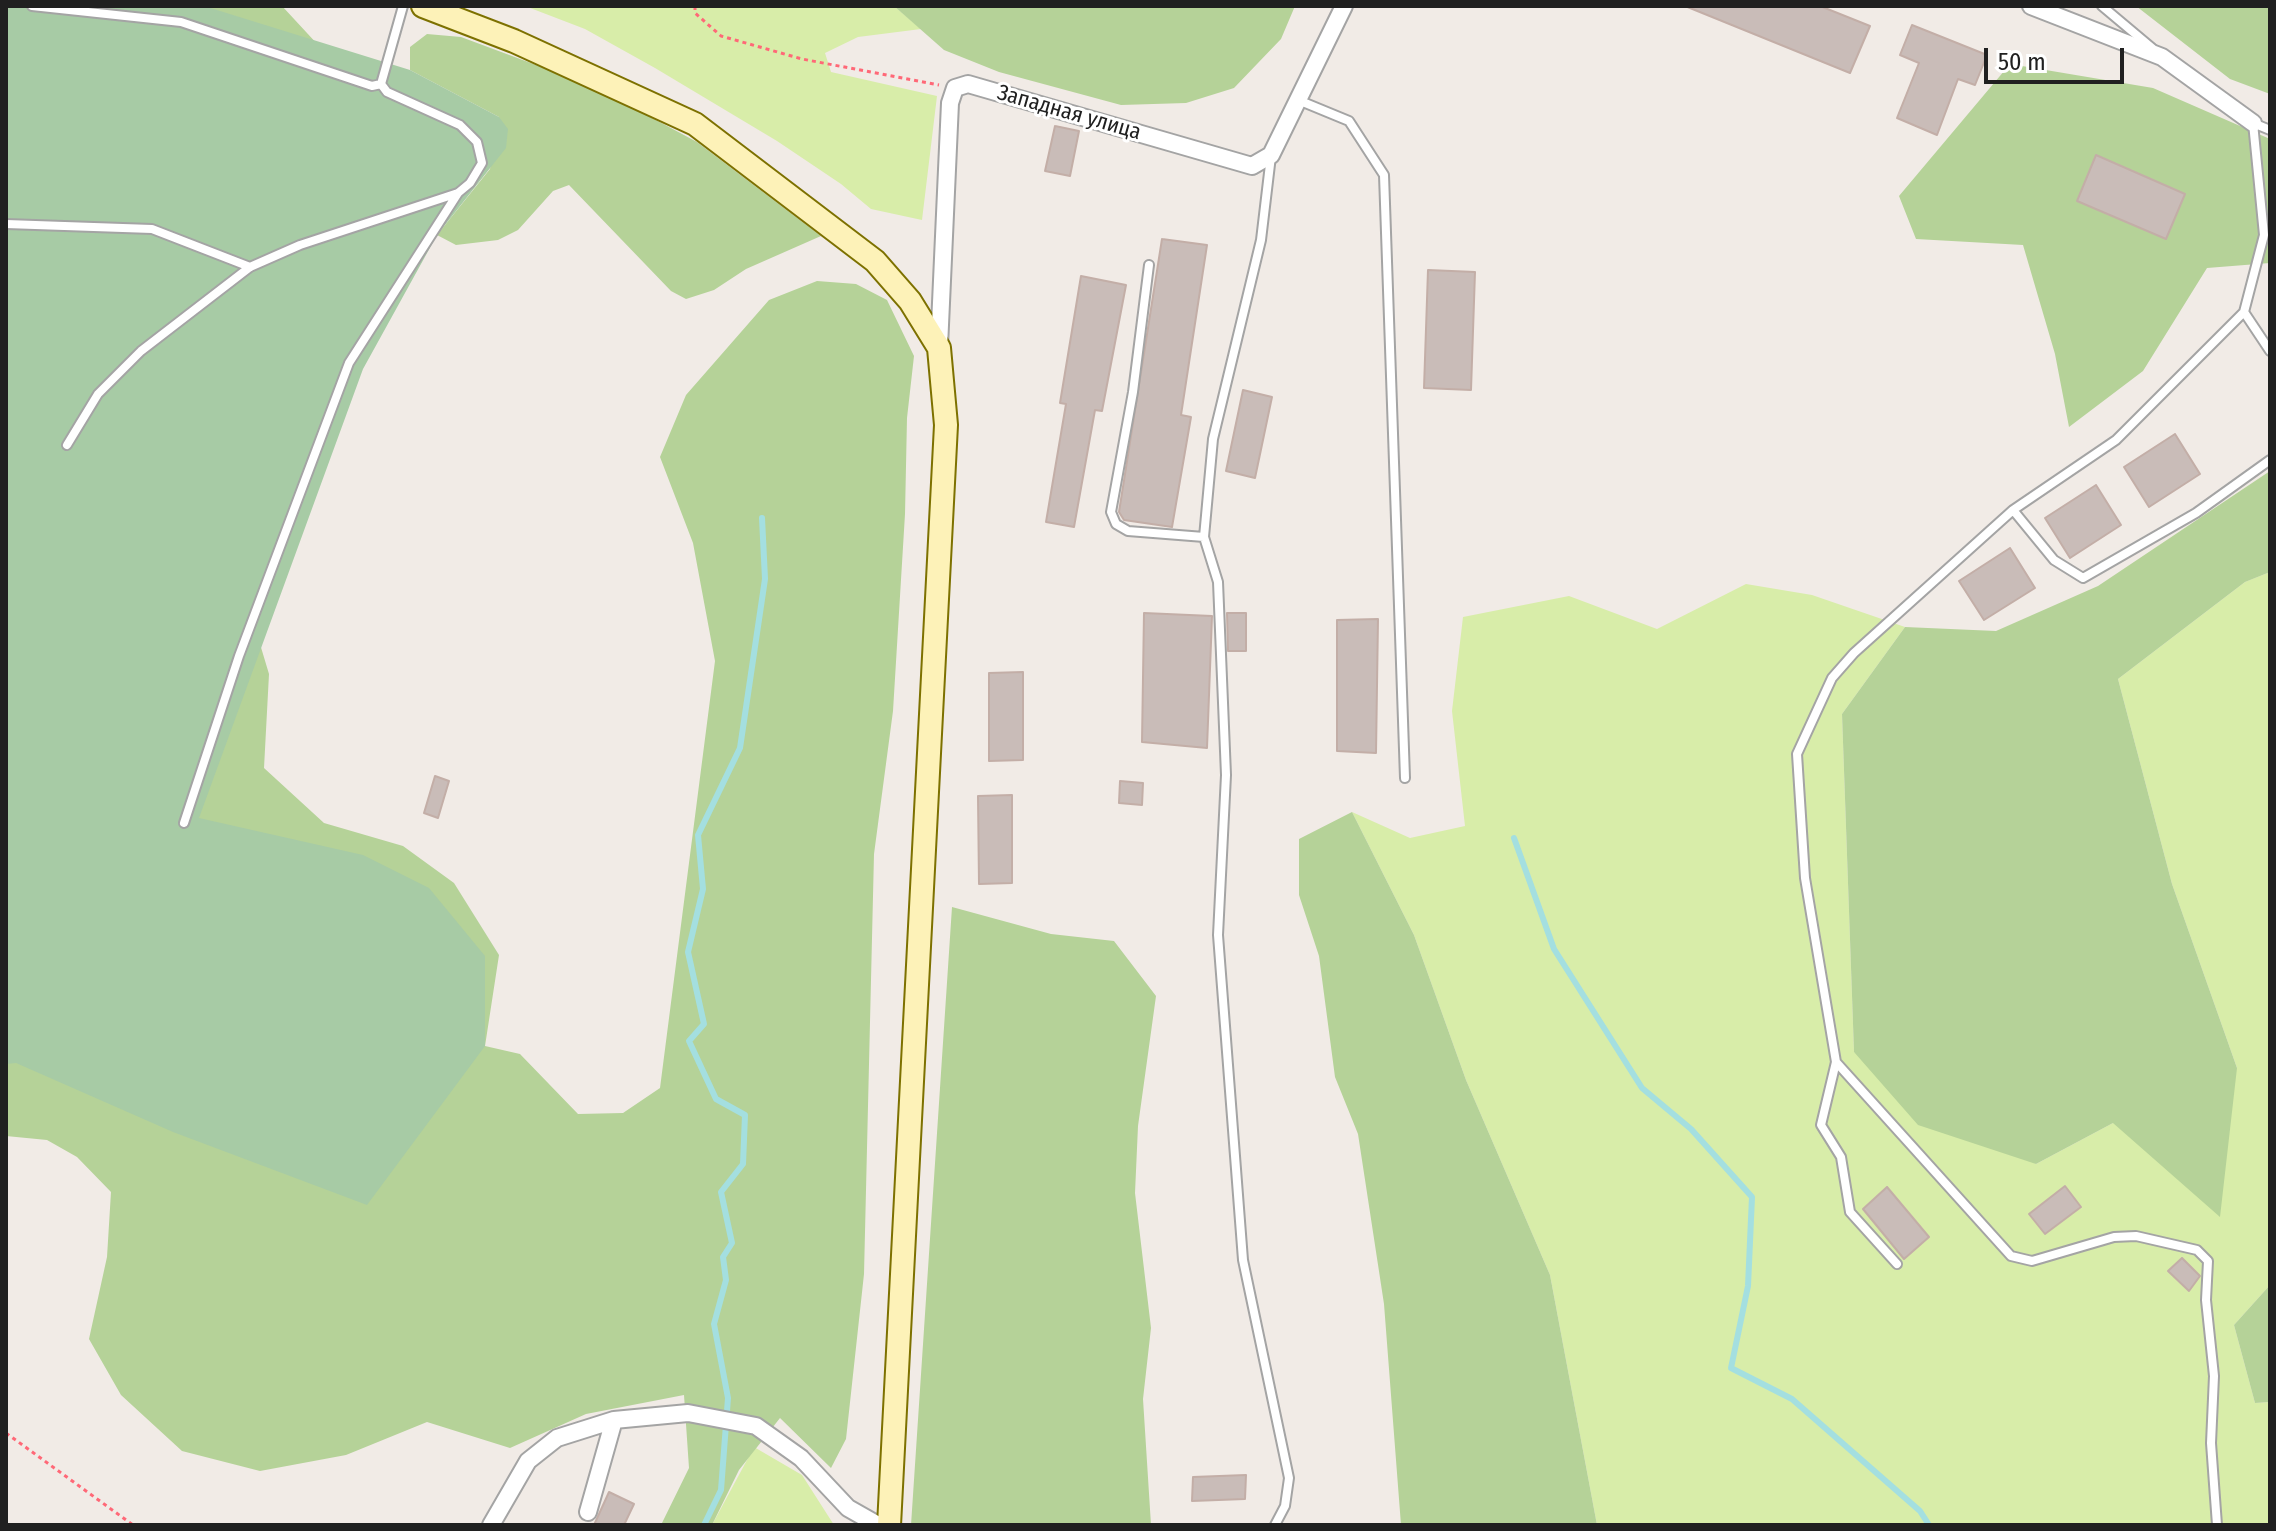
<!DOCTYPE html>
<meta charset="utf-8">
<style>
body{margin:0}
#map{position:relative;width:2276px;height:1531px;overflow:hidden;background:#f1ebe6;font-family:"Fira Sans Condensed",sans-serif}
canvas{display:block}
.frame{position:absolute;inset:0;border:8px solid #202020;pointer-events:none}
.scale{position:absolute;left:1984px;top:48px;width:140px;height:36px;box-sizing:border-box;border:4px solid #202020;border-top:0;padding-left:10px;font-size:24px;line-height:28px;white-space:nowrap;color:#202020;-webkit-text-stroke:6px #fff;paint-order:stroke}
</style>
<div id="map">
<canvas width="2276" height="1531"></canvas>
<div class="frame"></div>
<div class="scale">50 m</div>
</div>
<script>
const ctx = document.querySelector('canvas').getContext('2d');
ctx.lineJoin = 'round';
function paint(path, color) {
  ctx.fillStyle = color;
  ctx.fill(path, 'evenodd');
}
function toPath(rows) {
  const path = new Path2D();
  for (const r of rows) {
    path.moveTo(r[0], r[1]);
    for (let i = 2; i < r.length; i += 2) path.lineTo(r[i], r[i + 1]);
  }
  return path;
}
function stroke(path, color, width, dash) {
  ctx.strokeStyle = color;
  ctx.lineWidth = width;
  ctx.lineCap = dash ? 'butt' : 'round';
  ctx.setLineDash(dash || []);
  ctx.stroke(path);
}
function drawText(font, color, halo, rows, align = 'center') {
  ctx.font = font + ' "Fira Sans Condensed",sans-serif';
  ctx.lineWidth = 6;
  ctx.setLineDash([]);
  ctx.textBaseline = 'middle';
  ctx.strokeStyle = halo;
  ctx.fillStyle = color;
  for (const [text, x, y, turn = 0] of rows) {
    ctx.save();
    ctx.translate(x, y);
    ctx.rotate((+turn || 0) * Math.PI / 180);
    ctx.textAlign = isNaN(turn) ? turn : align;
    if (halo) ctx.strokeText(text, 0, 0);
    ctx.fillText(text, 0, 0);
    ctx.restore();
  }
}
paint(toPath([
 [525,6,894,6,921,29,858,37,825,53,831,72,937,96,922,220,871,209,841,184,777,141,655,68,585,29],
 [2270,572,2270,1285,2234,1325,2255,1403,2270,1402,2270,1525,1597,1525,1550,1275,1466,1080,1414,935,1352,812,1410,838,1465,826,1452,711,1463,617,1569,596,1657,629,1746,584,1812,595,1905,627,1842,714,1854,1052,2036,1164,2113,1123,2237,1068,2172,884,2118,679,2245,582],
 [754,1447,802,1475,834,1525,712,1525]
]), '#d8eda9');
paint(toPath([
 [6,6,282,6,332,60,245,594,269,674,264,768,324,823,403,846,454,883,499,955,485,1046,520,1054,578,1114,623,1113,660,1088,715,661,693,543,660,457,686,395,769,300,817,281,856,284,887,300,914,356,907,418,905,514,893,711,874,854,864,1274,846,1439,831,1468,780,1418,739,1470,712,1525,661,1525,689,1468,684,1395,586,1414,510,1448,427,1422,346,1455,260,1471,182,1451,121,1395,89,1339,107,1257,111,1192,77,1157,47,1140,6,1136],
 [894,6,1295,6,1281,39,1234,88,1186,103,1121,105,999,72,944,50],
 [2136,6,2270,6,2270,94,2230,79],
 [427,34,461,37,571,78,641,112,697,142,821,236,746,269,714,290,686,299,671,291,569,185,553,191,518,230,498,240,456,245,437,235,490,169,499,117,410,70,410,47],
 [2010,64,2153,88,2270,139,2270,263,2207,268,2143,371,2069,427,2055,354,2023,245,1916,239,1899,196],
 [2270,471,2270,572,2245,582,2118,679,2172,884,2237,1068,2220,1217,2113,1123,2036,1164,1918,1125,1854,1052,1842,714,1905,627,1996,631,2098,586],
 [1352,812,1414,935,1466,1080,1550,1275,1597,1525,1401,1525,1384,1304,1358,1134,1335,1077,1319,956,1299,895,1299,839],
 [952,907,1051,934,1114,941,1156,996,1138,1126,1135,1193,1151,1328,1143,1399,1151,1525,911,1525],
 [2270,1285,2270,1402,2255,1403,2234,1325]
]), '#b5d298');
paint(toPath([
 [6,6,204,6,410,70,499,117,508,129,506,148,437,235,363,369,199,818,363,855,429,888,485,956,485,1046,367,1205,173,1132,16,1063,6,1064]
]), '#a7cba5');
stroke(toPath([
 [1514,838,1554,949,1642,1088,1691,1129,1752,1197,1748,1286,1731,1368,1792,1399,1920,1511,1929,1525],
 [704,1525,721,1490,728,1398,714,1324,726,1280,723,1257,732,1243,721,1192,743,1164,745,1115,716,1099,689,1041,704,1024,688,952,703,889,698,835,740,748,765,579,762,518]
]), '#a4dfe0', 6);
const building = toPath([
 [1685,6,1820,6,1870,26,1850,73,1685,6],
 [1912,25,1987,55,1975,85,1958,79,1937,135,1897,118,1919,63,1900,55,1912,25],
 [1055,126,1079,131,1070,176,1045,171,1055,126],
 [2096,155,2185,194,2166,239,2077,201,2096,155],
 [1162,239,1207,245,1181,415,1191,417,1172,527,1124,520,1119,512,1162,239],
 [1428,270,1475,272,1471,390,1424,388,1428,270],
 [1081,276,1126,285,1102,411,1095,410,1074,527,1046,522,1066,404,1060,403,1081,276],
 [1243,390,1272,397,1255,478,1226,471,1243,390],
 [2175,434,2200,474,2149,507,2124,467,2175,434],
 [2096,485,2121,525,2070,558,2045,518,2096,485],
 [2010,548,2035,588,1984,620,1959,581,2010,548],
 [1144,613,1212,616,1207,748,1142,742,1144,613],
 [1227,613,1246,613,1246,651,1228,651,1227,613],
 [1378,619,1376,753,1337,751,1337,620,1378,619],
 [1023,672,1023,760,989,761,989,673,1023,672],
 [435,776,449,781,438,818,424,813,435,776],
 [1120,781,1143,783,1142,805,1119,803,1120,781],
 [1012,795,1012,883,979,884,978,796,1012,795],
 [2065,1186,2081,1207,2045,1234,2029,1214,2065,1186],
 [1887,1187,1929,1237,1904,1259,1863,1209,1887,1187],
 [2182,1258,2200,1276,2189,1291,2168,1271,2182,1258],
 [1246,1475,1245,1499,1192,1501,1193,1477,1246,1475],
 [609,1492,634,1504,624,1525,594,1525,609,1492]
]);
paint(building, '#c9bcb8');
stroke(building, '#c3aea7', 2);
const lane = toPath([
 [32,6,181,22,372,86,381,84,403,6],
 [2102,6,2152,48],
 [1298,100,1349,121,1384,175,1405,778],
 [1271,156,1261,240,1213,439,1204,537,1218,582,1226,775,1218,935,1243,1260,1289,1478,1285,1506,1275,1525],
 [6,224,152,229,250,267],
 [1149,265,1133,392,1111,512,1116,524,1128,531,1204,537],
 [2244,312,2270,351],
 [67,445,98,394,141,351,250,267,300,245,458,193,470,183,482,163,477,142,460,125,387,92,381,84],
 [2013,510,2054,560,2083,578,2196,513,2270,460],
 [184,823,239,656,349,363,458,193],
 [1836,1062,1821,1125,1841,1157,1850,1212,1897,1264],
 [2217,1525,2211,1443,2214,1376,2206,1300,2208,1261,2197,1250,2136,1236,2114,1237,2032,1261,2011,1256,1836,1062,1805,878,1797,754,1832,678,1854,653,2013,510,2116,440,2244,312,2264,235,2253,123,2270,130]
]);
const street = toPath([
 [2031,6,2162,57,2253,123],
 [939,347,950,103,955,88,968,84,1252,166,1271,155,1344,6],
 [588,1512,614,1420],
 [491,1525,528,1461,557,1438,614,1420,688,1413,756,1426,801,1458,848,1508,878,1525]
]);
const secondary = toPath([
 [423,6,514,41,695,124,875,261,910,301,939,348,946,425,889,1525]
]);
stroke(lane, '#a4a4a4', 12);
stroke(street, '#a4a4a4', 20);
stroke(secondary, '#7d7100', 26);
stroke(toPath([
 [695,6,695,13,721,36,802,59,939,85],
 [6,1433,133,1525]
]), '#ff6877', 3, [4, 4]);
stroke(lane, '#fff', 8);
stroke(street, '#fff', 16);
stroke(secondary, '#fdf2b8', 22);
drawText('22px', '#202020', '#fff', [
 ["Западная улица",1069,113,16]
]);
</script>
